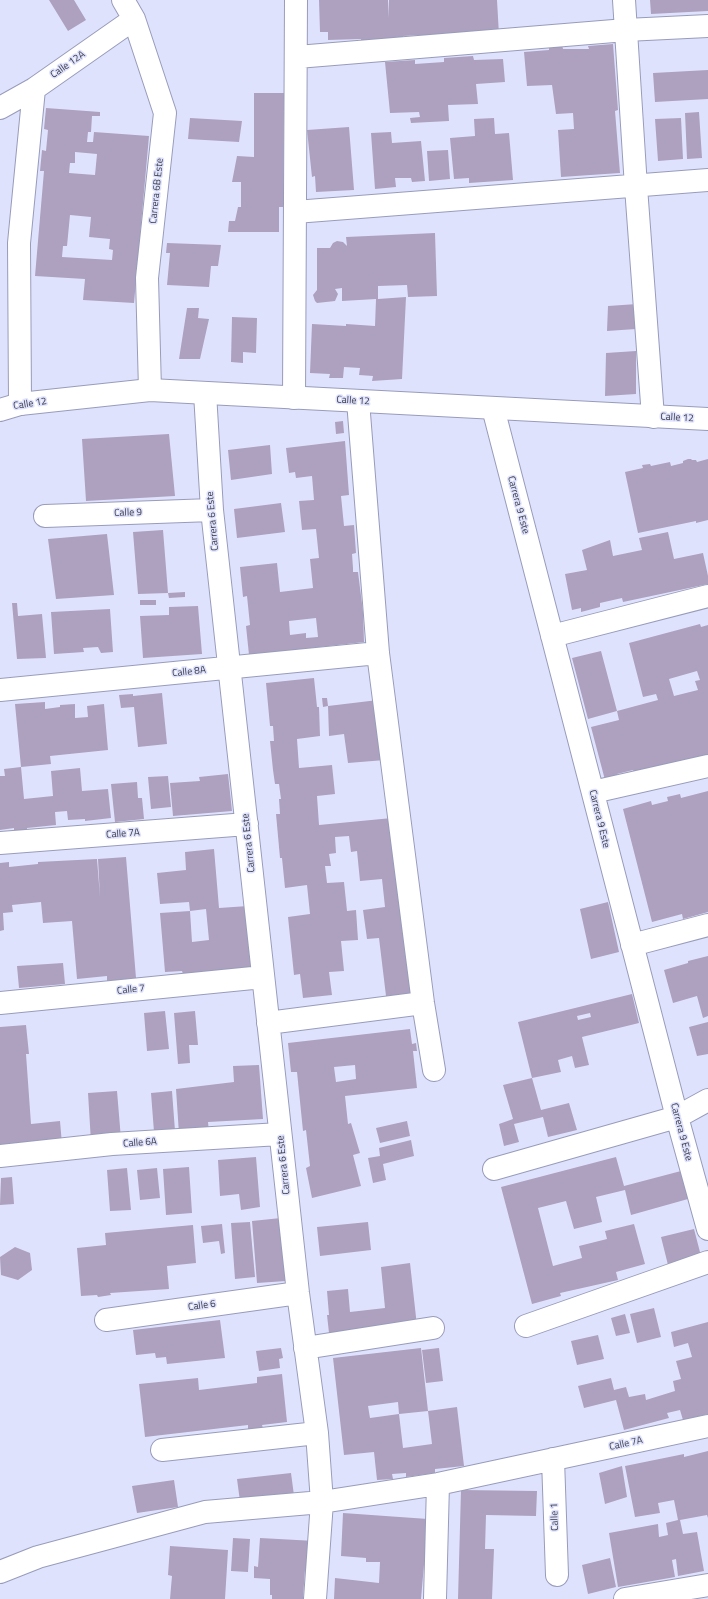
<!DOCTYPE html>
<style>
body{margin:0}
canvas{display:block;background:#dfe2fd}
</style>
<canvas width="708" height="1599"></canvas>
<script>
const ctx = document.querySelector('canvas').getContext('2d');
ctx.lineJoin = 'round';
function paint(path, color) {
  ctx.fillStyle = color;
  ctx.fill(path, 'evenodd');
}
function toPath(rows) {
  const path = new Path2D();
  for (const r of rows) {
    path.moveTo(r[0], r[1]);
    for (let i = 2; i < r.length; i += 2) path.lineTo(r[i], r[i + 1]);
  }
  return path;
}
function stroke(path, color, width, dash) {
  ctx.strokeStyle = color;
  ctx.lineWidth = width;
  ctx.lineCap = dash ? 'butt' : 'round';
  ctx.setLineDash(dash || []);
  ctx.stroke(path);
}
function drawText(font, color, halo, rows, align = 'center') {
  ctx.font = font + ' "Titillium Web",sans-serif';
  ctx.lineWidth = 3;
  ctx.setLineDash([]);
  ctx.textBaseline = 'middle';
  ctx.strokeStyle = halo;
  ctx.fillStyle = color;
  for (const [text, x, y, turn = 0] of rows) {
    ctx.save();
    ctx.translate(x, y);
    ctx.rotate((+turn || 0) * Math.PI / 180);
    ctx.textAlign = isNaN(turn) ? turn : align;
    if (halo) ctx.strokeText(text, 0, 0);
    ctx.fillText(text, 0, 0);
    ctx.restore();
  }
}
paint(toPath([
 [49,0,74,0,86,20,68,31],
 [319,0,388,0,389,18,389,0,497,0,499,35,420,39,420,35,403,36,403,40,361,42,361,39,328,40,328,32,320,32],
 [650,0,708,0,708,11,651,14],
 [613,44,618,110,615,111,620,173,561,177,558,130,574,129,573,113,556,114,552,85,527,86,524,52,549,50,549,46,562,45,563,49,589,49,588,46],
 [473,56,474,60,503,59,505,82,476,84,478,104,448,105,449,121,411,123,410,118,420,117,419,112,390,113,385,62,415,60,415,64,444,62,444,58],
 [708,70,708,99,655,102,653,73],
 [254,93,284,93,283,207,279,207,279,232,228,232,229,221,235,221,238,207,241,207,241,182,232,182,237,156,254,157],
 [46,108,100,112,100,116,92,116,91,132,88,132,87,142,93,142,94,132,149,136,134,303,83,300,85,279,35,276,44,171,40,171,42,150,46,151,48,130,44,129],
 [75,152,97,154,95,175,69,173,70,163,75,163],
 [70,215,91,217,89,237,110,239,109,249,113,250,112,260,62,257,63,246,67,246],
 [699,112,702,158,687,159,685,113],
 [190,118,242,121,239,142,188,139],
 [494,118,495,134,509,133,513,180,469,183,469,178,454,179,450,138,475,136,474,119],
 [681,118,683,159,658,161,655,119],
 [349,127,354,190,316,192,315,176,312,177,307,130],
 [391,132,392,143,421,141,425,181,412,182,411,178,395,178,396,187,375,189,371,133],
 [448,150,450,179,429,181,427,151],
 [435,233,437,296,408,297,407,285,378,286,378,299,406,297,402,379,372,381,373,376,359,375,360,368,344,367,343,378,329,378,330,374,310,373,312,324,346,326,346,324,375,326,376,299,342,301,342,288,335,289,338,294,335,301,317,303,315,301,313,295,317,290,317,248,330,248,333,243,337,241,343,242,347,246,346,237],
 [167,243,221,245,218,266,211,266,209,287,167,285,170,253,166,253],
 [637,304,636,329,607,331,608,306],
 [187,308,199,308,198,318,209,319,200,359,179,359],
 [232,317,257,318,256,353,243,352,243,363,231,362],
 [636,351,636,394,605,396,606,353],
 [343,421,344,433,336,434,335,422],
 [169,434,175,496,86,501,82,439],
 [345,441,349,495,341,496,344,526,354,525,356,553,352,554,353,568,353,572,358,572,363,612,364,642,249,655,246,626,250,625,247,596,243,597,240,567,277,563,280,592,313,588,310,559,319,558,316,529,302,530,299,501,314,500,312,476,296,478,295,472,289,473,286,448],
 [316,618,318,637,306,638,306,633,290,635,289,621],
 [270,445,272,474,231,480,228,450],
 [688,459,691,459,692,460,696,460,697,462,708,459,708,520,696,523,696,521,638,533,625,472,643,468,642,465,650,464,651,466,670,462,671,466,683,463,683,461],
 [281,503,285,532,237,538,234,509],
 [163,530,168,593,138,594,133,532],
 [668,532,674,559,703,553,708,576,708,584,623,602,622,598,600,603,600,607,581,612,581,608,572,610,565,574,587,570,582,550,610,540,613,556,642,550,639,538],
 [107,534,114,595,56,599,48,539],
 [185,592,185,597,169,598,168,593],
 [140,600,156,600,156,605,140,605],
 [12,603,17,603,18,616,42,614,46,658,17,659],
 [198,606,202,654,143,658,140,616,169,615,169,607],
 [110,609,113,652,101,653,98,647,83,648,84,652,54,654,51,612],
 [700,624,701,627,708,625,708,755,663,767,662,765,634,772,633,770,617,774,617,777,605,780,591,727,619,720,617,711,658,700,656,694,643,697,629,643],
 [697,671,700,680,695,681,698,690,674,696,669,679],
 [601,651,617,711,588,719,572,658],
 [314,678,317,707,319,707,320,736,297,739,299,768,332,765,335,794,317,796,319,825,392,818,411,994,386,996,379,938,367,939,363,910,385,907,382,879,360,881,357,851,351,852,349,836,335,837,336,853,329,854,331,866,325,866,327,883,344,882,347,911,356,910,358,940,341,941,344,971,329,972,332,995,303,998,300,974,294,975,288,917,310,914,307,885,285,888,282,858,280,858,276,814,280,814,279,799,281,799,279,784,275,784,273,770,270,741,274,741,273,726,270,726,266,683],
 [162,693,167,744,138,747,134,707,121,708,119,695,133,694,133,696],
 [322,698,327,698,328,706,323,707],
 [378,700,385,760,348,763,344,734,329,736,328,706],
 [45,702,45,709,60,707,60,705,75,704,75,718,88,717,87,706,104,704,108,750,50,756,51,764,21,767,24,799,53,796,51,771,80,768,82,791,108,789,111,818,85,821,85,819,68,820,67,811,55,812,56,825,27,828,27,830,14,831,14,828,0,830,0,776,5,776,4,769,21,767,15,704],
 [228,774,232,811,173,816,170,783,200,781,199,777],
 [168,776,171,807,151,809,148,777],
 [137,782,138,798,142,798,144,819,115,822,111,784],
 [708,791,708,912,683,919,682,914,652,922,623,809,651,801,652,805,668,801,667,797,680,794,681,798],
 [214,849,219,908,248,906,254,968,183,974,182,971,165,972,160,913,190,911,189,902,160,904,157,873,186,870,185,852],
 [206,909,209,940,192,942,190,911],
 [126,857,136,978,107,981,107,976,77,979,72,921,43,923,41,902,12,905,13,912,3,913,4,930,0,931,0,863,9,862,9,867,38,864,38,862,97,859,100,897,98,859],
 [608,902,619,952,591,959,580,909],
 [708,956,708,1016,703,1018,697,996,673,1003,664,970,688,963,688,961],
 [63,963,65,984,19,988,17,966],
 [632,994,639,1023,582,1037,589,1065,575,1068,572,1056,558,1060,561,1072,532,1078,541,1110,569,1103,577,1130,548,1137,543,1117,514,1124,519,1142,504,1146,499,1124,513,1119,503,1085,532,1078,518,1022],
 [590,1013,591,1017,578,1020,577,1016],
 [165,1011,169,1049,147,1051,144,1013],
 [195,1011,198,1045,189,1045,190,1063,178,1064,174,1013],
 [708,1022,708,1054,697,1056,689,1027],
 [26,1025,29,1054,26,1054,31,1124,60,1121,62,1144,0,1145,0,1027],
 [410,1029,412,1044,416,1043,417,1051,413,1051,417,1088,345,1096,348,1124,351,1123,360,1153,353,1155,361,1186,312,1198,306,1168,310,1166,306,1130,303,1131,297,1072,291,1072,288,1043],
 [355,1065,356,1079,336,1082,334,1067],
 [259,1065,263,1119,208,1122,209,1132,179,1134,176,1089,234,1082,233,1066],
 [117,1091,121,1139,91,1142,88,1093],
 [172,1091,175,1131,154,1132,151,1093],
 [407,1121,410,1136,380,1143,376,1128],
 [411,1140,414,1156,383,1164,386,1180,373,1183,368,1158,380,1156,379,1148],
 [256,1157,260,1207,241,1210,239,1194,220,1196,218,1160],
 [616,1157,624,1186,681,1171,688,1199,631,1215,625,1190,596,1197,602,1222,574,1229,566,1201,538,1208,553,1266,582,1258,579,1246,607,1239,605,1231,634,1224,645,1264,616,1272,618,1280,560,1293,561,1296,532,1304,501,1187],
 [189,1167,192,1213,166,1215,163,1169],
 [127,1168,131,1210,110,1211,107,1170],
 [157,1168,160,1198,140,1200,137,1170],
 [12,1177,14,1204,0,1205,1,1178],
 [281,1218,286,1281,257,1283,252,1221],
 [250,1222,255,1277,235,1279,231,1223],
 [368,1222,371,1250,320,1256,317,1227],
 [222,1224,225,1253,221,1254,219,1241,203,1243,201,1226],
 [193,1225,196,1263,167,1266,169,1289,110,1293,111,1295,98,1297,97,1295,81,1296,77,1248,106,1245,105,1233],
 [694,1229,701,1256,668,1265,661,1237],
 [15,1247,30,1253,32,1270,18,1280,1,1275,0,1257],
 [410,1263,417,1326,329,1333,327,1315,329,1315,327,1291,348,1289,350,1312,385,1308,381,1267],
 [654,1308,661,1337,637,1343,630,1314],
 [625,1314,630,1333,616,1336,611,1318],
 [220,1320,225,1358,167,1364,166,1357,156,1358,155,1353,136,1355,133,1330],
 [708,1322,708,1414,683,1420,680,1410,667,1413,669,1418,624,1430,616,1400,584,1408,578,1386,611,1378,614,1390,626,1387,629,1397,645,1394,646,1400,675,1391,673,1381,681,1379,676,1361,692,1357,688,1343,674,1347,671,1332],
 [598,1335,604,1359,577,1365,571,1341],
 [281,1348,283,1358,279,1359,280,1368,259,1371,256,1351],
 [421,1348,428,1411,399,1414,398,1402,368,1406,370,1418,399,1414,403,1448,432,1444,428,1411,457,1407,464,1466,435,1469,435,1473,406,1477,406,1473,392,1474,393,1479,377,1480,374,1452,344,1455,333,1358],
 [439,1348,443,1381,426,1383,422,1350],
 [282,1374,287,1422,262,1425,263,1428,248,1430,248,1425,145,1437,139,1384,198,1378,199,1390,257,1383,257,1377],
 [708,1451,708,1518,707,1515,680,1520,683,1534,697,1532,704,1571,678,1576,676,1559,672,1560,675,1577,618,1587,609,1533,658,1524,659,1537,668,1535,666,1523,678,1520,674,1500,658,1503,660,1513,635,1517,625,1466,684,1454,684,1457],
 [622,1466,627,1497,605,1504,599,1473],
 [291,1473,295,1503,241,1509,237,1479],
 [174,1480,178,1507,137,1513,132,1486],
 [461,1490,537,1491,536,1516,486,1515,485,1549,494,1549,492,1599,458,1599],
 [343,1513,428,1519,421,1599,334,1599,335,1578,379,1583,380,1562,366,1562,366,1558,341,1556],
 [233,1538,250,1539,248,1572,231,1571],
 [260,1538,315,1541,309,1570,305,1570,303,1597,307,1597,307,1599,272,1599,272,1595,270,1595,270,1579,254,1578,254,1566,258,1567],
 [170,1546,228,1550,225,1599,170,1599,172,1576,168,1575],
 [610,1558,616,1587,588,1594,582,1565]
]), '#aea1bf');
const street = toPath([
 [123,0,134,19,165,113,147,278,150,390],
 [624,0,636,187,653,417],
 [297,57,626,30,708,26],
 [0,108,34,89,134,19],
 [295,212,708,180],
 [205,393,212,510,298,1293,317,1433,322,1502,315,1599],
 [294,398,296,0],
 [358,401,378,653,423,1003,434,1070],
 [20,404,19,243,34,89],
 [493,408,677,1117,708,1229],
 [45,516,212,510],
 [552,636,708,596],
 [0,690,378,653],
 [593,792,708,766],
 [0,843,247,824],
 [632,945,708,925],
 [0,1003,263,977],
 [268,1023,423,1003],
 [0,1156,112,1144,280,1134],
 [494,1169,677,1117,708,1100],
 [106,1320,298,1293],
 [526,1326,708,1262],
 [305,1348,433,1328],
 [162,1450,317,1433],
 [553,1459,557,1575],
 [0,1572,38,1557,205,1512,322,1502,438,1484,708,1426],
 [435,1599,438,1484],
 [625,1599,708,1585]
]);
const secondary = toPath([
 [0,410,20,404,150,390,708,419]
]);
stroke(street, '#989cbb', 24);
stroke(secondary, '#989cbb', 24);
stroke(street, '#fff', 22);
stroke(secondary, '#fff', 22);
drawText('10px', '#3a3b48', '#dfe2fd', [
 ["Calle 12A",68,65,-35],
 ["Carrera 6B Este",157,191,-84],
 ["Calle 12",353,401,3],
 ["Calle 12",30,404,-9],
 ["Calle 12",677,418,3],
 ["Carrera 9 Este",518,505,75],
 ["Calle 9",128,513,-2],
 ["Carrera 6 Este",213,521,-95],
 ["Calle 8A",189,672,-6],
 ["Carrera 9 Este",599,819,76],
 ["Calle 7A",123,834,-4],
 ["Carrera 6 Este",249,843,-96],
 ["Calle 7",131,990,-6],
 ["Carrera 9 Este",681,1132,75],
 ["Calle 6A",140,1143,-4],
 ["Carrera 6 Este",284,1165,-96],
 ["Calle 6",202,1306,-8],
 ["Calle 7A",626,1444,-12],
 ["Calle 1",555,1517,-92]
]);
</script>
